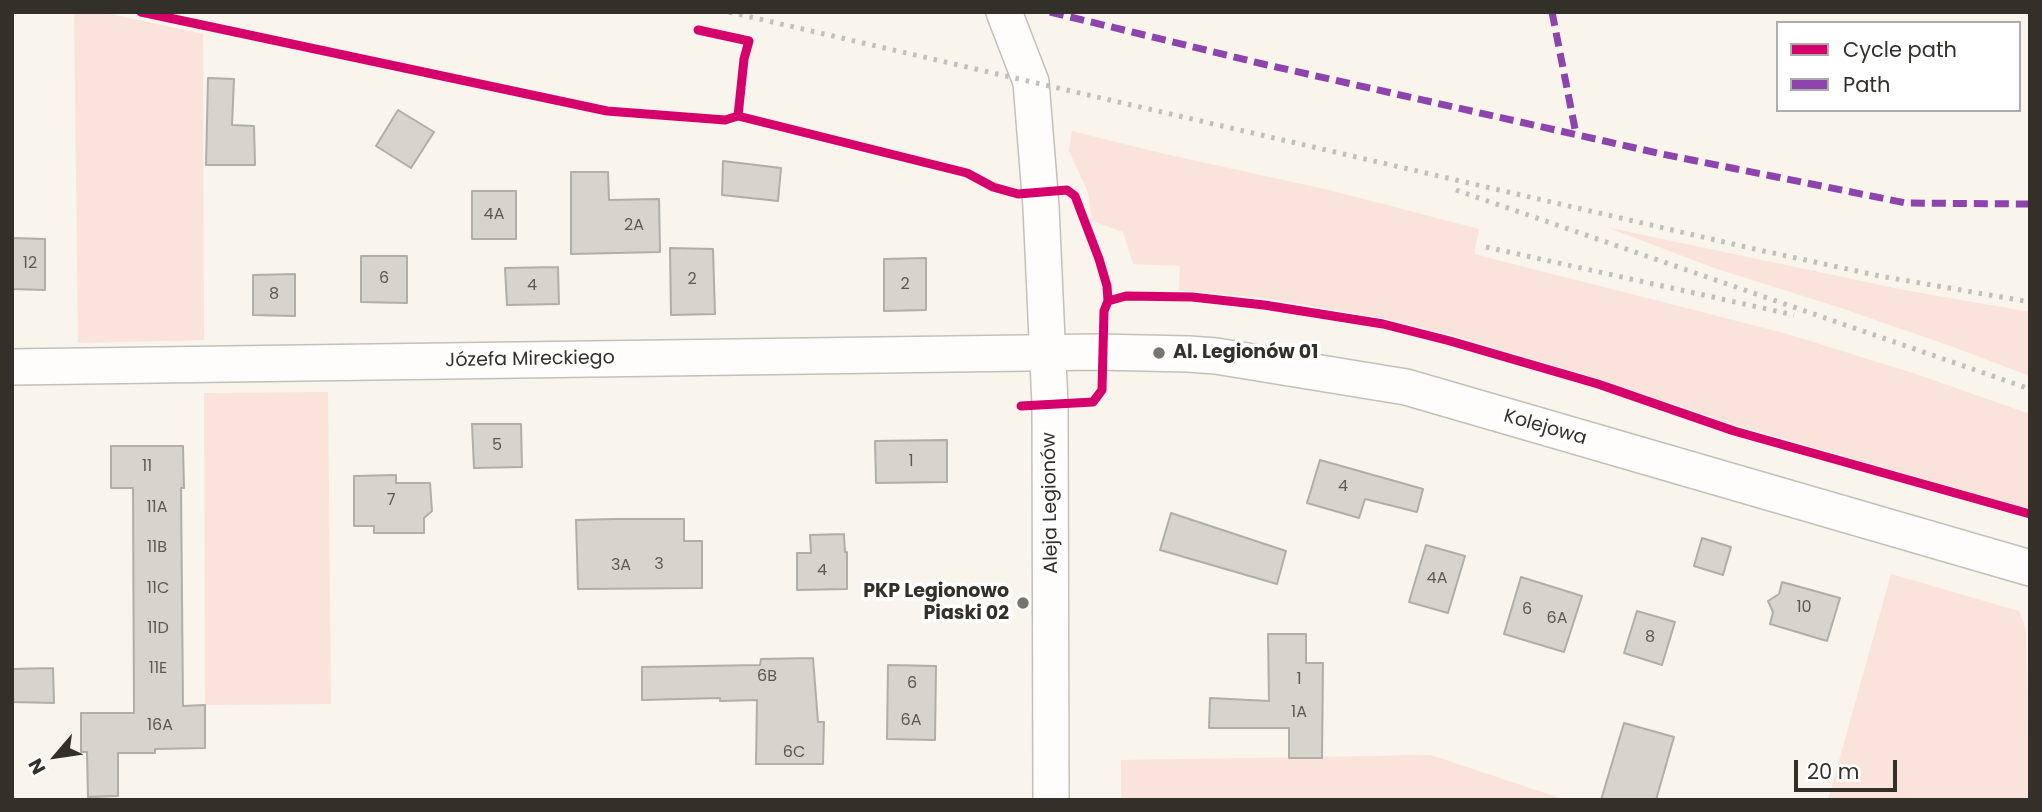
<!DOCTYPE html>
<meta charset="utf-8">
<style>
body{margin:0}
#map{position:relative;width:2042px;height:812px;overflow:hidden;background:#f9f4ec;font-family:Poppins,sans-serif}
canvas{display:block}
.frame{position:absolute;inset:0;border:14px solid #33302a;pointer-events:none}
.legend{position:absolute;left:1776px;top:21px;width:245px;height:91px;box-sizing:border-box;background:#fff;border:2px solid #adacaa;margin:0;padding:9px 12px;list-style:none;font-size:21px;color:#33302a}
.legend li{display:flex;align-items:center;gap:14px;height:35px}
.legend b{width:35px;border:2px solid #adacaa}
.north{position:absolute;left:21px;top:721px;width:70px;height:70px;-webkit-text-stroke:5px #fff;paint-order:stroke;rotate:241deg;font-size:19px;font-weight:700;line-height:28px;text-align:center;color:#33302a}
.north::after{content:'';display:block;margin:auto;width:24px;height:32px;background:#33302a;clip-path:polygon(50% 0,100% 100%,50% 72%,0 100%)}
.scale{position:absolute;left:1794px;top:760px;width:103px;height:32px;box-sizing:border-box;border:4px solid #33302a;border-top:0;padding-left:9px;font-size:21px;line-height:24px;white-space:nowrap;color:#33302a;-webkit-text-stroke:5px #fff;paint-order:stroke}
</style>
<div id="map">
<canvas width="2042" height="812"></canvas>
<div class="frame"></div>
<ul class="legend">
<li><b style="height:9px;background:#d6006c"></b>Cycle path</li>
<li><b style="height:9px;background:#8e44ad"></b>Path</li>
</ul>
<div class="north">N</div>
<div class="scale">20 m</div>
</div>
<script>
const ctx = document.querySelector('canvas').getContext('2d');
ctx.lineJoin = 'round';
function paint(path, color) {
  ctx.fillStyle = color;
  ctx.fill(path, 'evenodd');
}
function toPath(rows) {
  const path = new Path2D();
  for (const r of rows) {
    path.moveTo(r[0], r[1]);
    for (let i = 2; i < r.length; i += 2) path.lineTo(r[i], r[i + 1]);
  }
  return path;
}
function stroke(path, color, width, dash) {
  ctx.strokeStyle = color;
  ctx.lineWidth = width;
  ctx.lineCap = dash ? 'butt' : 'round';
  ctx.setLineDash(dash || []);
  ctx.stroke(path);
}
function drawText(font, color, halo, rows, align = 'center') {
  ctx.font = font + ' Poppins,sans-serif';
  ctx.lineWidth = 7;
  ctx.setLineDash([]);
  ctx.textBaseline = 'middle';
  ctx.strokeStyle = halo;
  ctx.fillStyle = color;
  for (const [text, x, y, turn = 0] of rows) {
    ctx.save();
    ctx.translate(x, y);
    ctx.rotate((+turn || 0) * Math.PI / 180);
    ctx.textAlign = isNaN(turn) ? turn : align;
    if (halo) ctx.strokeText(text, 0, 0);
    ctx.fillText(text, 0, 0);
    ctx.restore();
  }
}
paint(toPath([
 [74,12,101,12,203,34,204,340,78,343],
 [1072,131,1169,155,1329,190,1479,229,1474,254,1784,333,1916,374,2030,414,2030,509,1735,425,1600,379,1451,335,1382,318,1264,298,1179,290,1180,266,1133,264,1123,232,1092,221,1088,192,1069,151],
 [1606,227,1904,290,2030,312,2030,376,1953,347,1841,308,1717,269],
 [328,392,331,704,205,705,204,393],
 [1891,574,2019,611,2026,629,2029,800,1828,800],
 [1431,755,1566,800,1121,800,1121,760]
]), '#fae3db');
const building = toPath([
 [208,78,234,79,232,125,254,126,255,165,206,165,208,78],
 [398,110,434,132,411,168,376,146,398,110],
 [723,161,781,168,778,201,722,195,723,161],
 [571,172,608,172,609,200,659,199,660,252,571,254,571,172],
 [472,191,516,191,516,239,472,239,472,191],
 [12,238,45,239,45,290,12,289,12,238],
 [670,248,713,249,715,314,671,315,670,248],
 [361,256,407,256,407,303,361,302,361,256],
 [926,258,926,310,884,311,884,259,926,258],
 [558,267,559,304,507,305,505,268,558,267],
 [295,274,295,316,253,315,253,275,295,274],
 [472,424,521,424,522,467,474,468,472,424],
 [947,440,947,482,876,483,875,441,947,440],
 [111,446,183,446,184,488,181,488,183,706,205,705,205,748,155,749,155,753,118,753,118,796,88,797,87,752,81,752,81,713,134,713,133,488,111,488,111,446],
 [1320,460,1423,489,1417,512,1365,499,1359,518,1307,503,1320,460],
 [396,475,396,483,430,483,432,511,424,518,424,533,374,533,374,526,354,526,354,476,396,475],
 [1171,513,1286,551,1277,584,1160,550,1171,513],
 [615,519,684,519,684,541,702,541,702,588,578,589,576,520,615,519],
 [844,534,845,552,847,552,847,589,797,590,797,553,811,553,810,535,844,534],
 [1702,538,1731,547,1723,575,1694,566,1702,538],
 [1426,545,1465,556,1448,613,1409,602,1426,545],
 [1521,577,1582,596,1564,652,1504,634,1521,577],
 [1782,582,1840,598,1827,641,1770,624,1773,612,1768,601,1779,594,1782,582],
 [1637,611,1675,622,1662,665,1624,653,1637,611],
 [1268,634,1306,634,1306,663,1323,663,1322,758,1289,758,1289,728,1209,728,1210,698,1269,701,1268,634],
 [813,658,818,722,824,722,823,764,756,764,757,700,720,701,720,698,642,700,642,667,760,665,761,659,813,658],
 [888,665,936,666,935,740,887,739,888,665],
 [53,668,54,703,12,702,12,669,53,668],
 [1624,723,1674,737,1656,800,1601,800,1624,723]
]);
paint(building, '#d6d4cd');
stroke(building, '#b0aea8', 2);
const minor = toPath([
 [1004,12,1031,82,1041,207,1050,405,1051,800],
 [12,367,1098,352,1188,354,1216,356,1406,387,2030,568]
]);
stroke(minor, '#c4c0b9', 38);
stroke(minor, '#fefdfc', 35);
stroke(toPath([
 [729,12,1759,250,1880,276,2030,302],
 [1456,190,2030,389],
 [1486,247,1794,315]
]), '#c1c0be', 5, [3.5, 7]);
stroke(toPath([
 [1050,12,1263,64,1662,154,1906,203,2030,204],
 [1552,12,1576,134]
]), '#8e44ad', 7, [14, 7]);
stroke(toPath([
 [141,12,607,111,725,120,738,116,967,173,993,187,1018,194,1067,190,1075,196,1099,259,1107,286,1108,301],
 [698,30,749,41,744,59,738,116],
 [1021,406,1093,402,1102,390,1104,311,1108,301,1126,296,1192,297,1264,305,1383,324,1450,341,1598,384,1734,431,2030,514]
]), '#d6006c', 9);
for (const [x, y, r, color] of [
 [1159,353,7,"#78756e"],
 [1023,603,7,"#78756e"]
]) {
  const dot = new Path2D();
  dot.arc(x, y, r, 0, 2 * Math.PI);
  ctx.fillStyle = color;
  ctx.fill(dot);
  stroke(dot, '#fff', 2.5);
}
drawText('16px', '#5c5953', null, [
 ["4A",494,215],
 ["2A",634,226],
 ["12",30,264],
 ["6",384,279],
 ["2",692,280],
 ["2",905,285],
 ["4",532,286],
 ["8",274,295],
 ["5",497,446],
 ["1",911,462],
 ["11",147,467],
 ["4",1343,487],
 ["7",391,501],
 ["11A",157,508],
 ["11B",157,548],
 ["3",659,565],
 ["3A",621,566],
 ["4",822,571],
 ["4A",1437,579],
 ["11C",158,589],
 ["10",1804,608],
 ["6",1527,610],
 ["6A",1557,619],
 ["11D",158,629],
 ["8",1650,638],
 ["11E",158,669],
 ["6B",767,677],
 ["1",1299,680],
 ["6",912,684],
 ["1A",1299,713],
 ["6A",911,721],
 ["16A",160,726],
 ["6C",794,753]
]);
drawText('bold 19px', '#33302a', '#fff', [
 ["Al. Legionów 01",1173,353],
 ["PKP Legionowo",1009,592,"right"],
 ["Piaski 02",1009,614,"right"]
], 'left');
drawText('19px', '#33302a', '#fff', [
 ["Józefa Mireckiego",530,360,-1],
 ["Kolejowa",1545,428,16],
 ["Aleja Legionów",1051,503,-91]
]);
</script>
